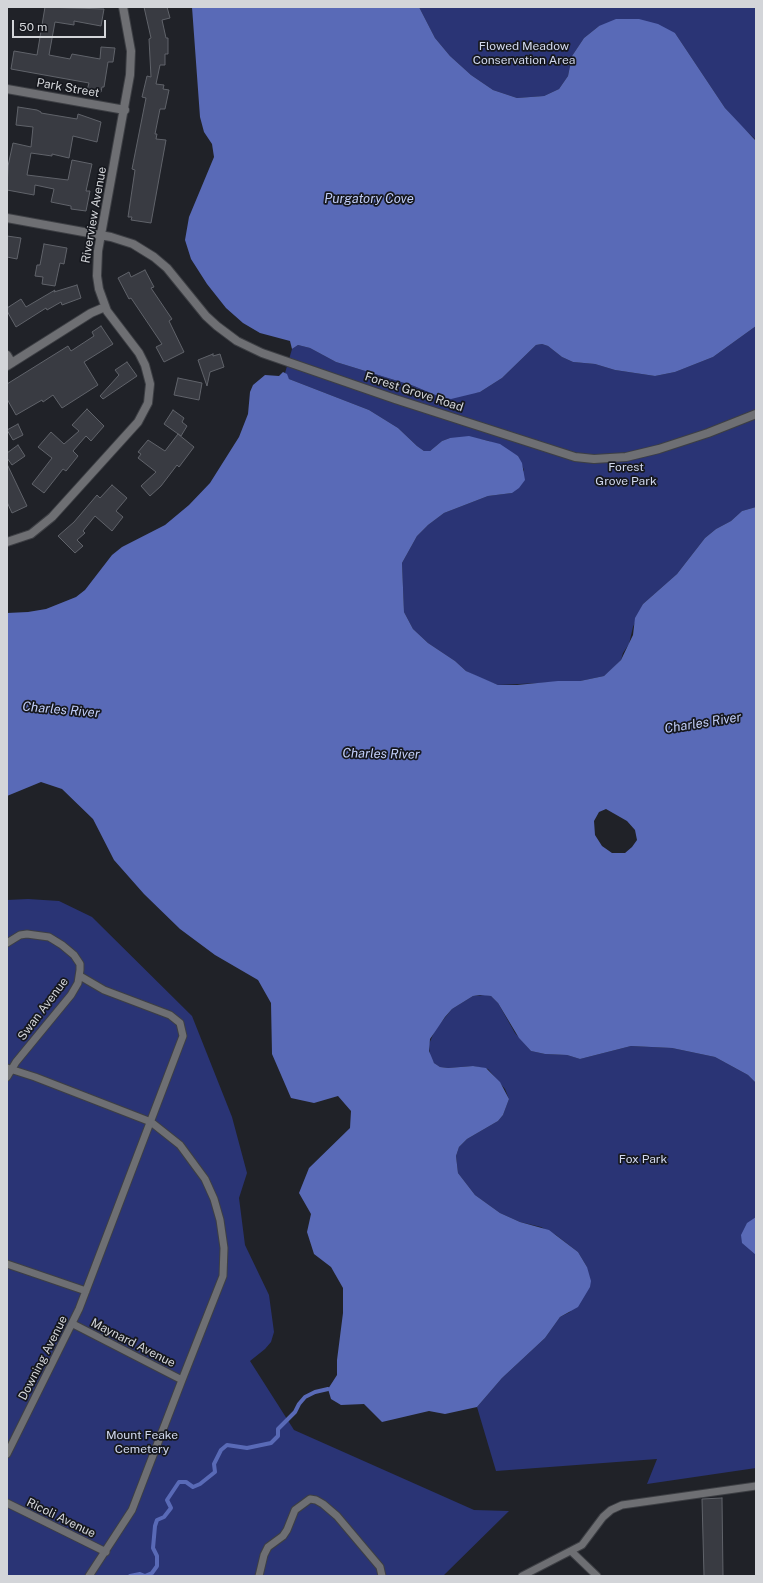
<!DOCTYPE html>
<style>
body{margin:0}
#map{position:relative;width:763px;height:1583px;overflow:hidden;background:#202228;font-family:"Public Sans",sans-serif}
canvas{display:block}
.frame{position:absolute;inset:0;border:8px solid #d3d5d9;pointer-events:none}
.scale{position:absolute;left:12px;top:20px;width:94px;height:18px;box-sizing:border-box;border:2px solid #d3d5d9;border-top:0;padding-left:5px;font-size:12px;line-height:14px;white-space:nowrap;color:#d3d5d9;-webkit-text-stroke:3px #16181e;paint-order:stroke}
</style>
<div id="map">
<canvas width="763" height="1583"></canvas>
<div class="frame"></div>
<div class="scale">50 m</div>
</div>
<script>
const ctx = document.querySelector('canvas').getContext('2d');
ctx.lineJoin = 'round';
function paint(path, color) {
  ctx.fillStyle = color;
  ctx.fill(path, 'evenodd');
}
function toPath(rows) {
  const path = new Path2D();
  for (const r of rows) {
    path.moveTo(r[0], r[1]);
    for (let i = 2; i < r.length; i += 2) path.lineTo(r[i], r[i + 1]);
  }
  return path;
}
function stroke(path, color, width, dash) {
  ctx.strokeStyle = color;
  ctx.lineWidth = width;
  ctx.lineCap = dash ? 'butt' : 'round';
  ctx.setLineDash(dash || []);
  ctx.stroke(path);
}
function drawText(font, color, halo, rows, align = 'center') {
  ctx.font = font + ' "Public Sans",sans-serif';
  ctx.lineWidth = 3.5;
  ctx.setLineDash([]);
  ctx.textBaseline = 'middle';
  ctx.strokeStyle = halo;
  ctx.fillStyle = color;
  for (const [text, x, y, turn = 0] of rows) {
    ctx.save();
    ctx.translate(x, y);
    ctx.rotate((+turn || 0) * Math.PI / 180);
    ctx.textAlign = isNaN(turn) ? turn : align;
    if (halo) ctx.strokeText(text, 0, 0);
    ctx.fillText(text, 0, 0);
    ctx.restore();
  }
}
paint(toPath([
 [419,7,756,7,756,138,755,139,740,125,725,108,675,33,599,26,584,38,572,56,568,76,559,89,544,96,517,98,493,90,471,75,450,56,435,38],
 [756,326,756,507,742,511,731,521,716,529,705,538,677,574,643,604,633,627,629,644,623,653,621,660,614,667,604,676,580,681,498,685,480,678,466,671,455,661,428,643,413,629,404,612,402,563,417,536,428,525,444,513,488,496,512,493,524,470,518,456,489,441,480,439,450,438,442,441,430,451,424,451,417,446,398,428,369,410,289,379,285,373,292,349,298,345,310,348,336,362,414,386,440,397,480,392,502,378,536,345,542,344,548,346,562,357,573,362,595,364,615,370,655,376,675,372,713,357],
 [28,899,59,901,92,917,192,1016,232,1117,247,1173,239,1198,245,1245,269,1295,274,1332,271,1342,265,1349,250,1361,294,1430,474,1510,509,1511,443,1576,7,1576,7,900],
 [485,995,491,996,498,1003,515,1033,531,1051,545,1054,567,1055,580,1059,631,1046,672,1048,715,1057,748,1075,756,1083,756,1468,647,1484,657,1459,496,1471,477,1407,502,1378,545,1338,560,1317,570,1312,587,1267,578,1252,556,1235,541,1227,520,1222,500,1213,475,1195,458,1173,456,1156,459,1147,467,1139,498,1121,503,1115,509,1099,505,1089,488,1069,473,1066,448,1068,440,1067,434,1063,430,1057,429,1044,435,1030,452,1009,473,996]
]), '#2a3475');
paint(toPath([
 [192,7,419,7,435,38,450,56,471,75,493,90,517,98,544,96,559,89,568,76,572,56,584,38,599,26,616,19,639,19,658,24,675,33,725,108,756,141,756,326,713,357,675,372,655,376,615,370,595,364,573,362,562,357,548,346,542,344,536,345,502,378,480,392,451,399,440,397,414,386,336,362,310,348,298,345,292,349,290,341,260,333,243,323,226,308,207,284,191,259,185,240,189,217,214,157,212,144,204,132,200,117],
 [283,372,287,374,289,379,369,410,398,428,417,446,424,451,430,451,442,441,450,438,469,436,500,444,518,456,522,463,525,480,519,488,512,493,488,496,444,513,428,525,417,536,402,563,404,612,413,629,428,643,455,661,466,671,498,685,517,685,558,681,580,681,604,676,621,660,633,635,635,618,643,604,677,574,705,538,716,529,731,521,742,511,756,507,756,1083,748,1075,715,1057,672,1048,631,1046,580,1059,567,1055,545,1054,531,1051,519,1038,498,1003,491,996,480,995,473,996,452,1009,445,1017,430,1039,429,1051,434,1063,440,1067,448,1068,473,1066,486,1068,500,1082,509,1099,503,1115,498,1121,467,1139,459,1147,456,1156,458,1173,475,1195,500,1213,520,1222,549,1230,578,1252,587,1267,591,1281,590,1287,578,1307,560,1317,545,1338,502,1378,477,1407,445,1414,429,1411,382,1422,364,1404,341,1405,331,1399,328,1389,337,1375,337,1360,343,1313,343,1288,331,1267,314,1254,307,1232,311,1214,299,1193,309,1168,350,1128,351,1111,338,1096,314,1103,291,1098,272,1054,271,1003,258,980,215,955,180,929,144,894,114,860,93,819,62,789,41,782,7,796,7,613,28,612,46,609,76,597,85,590,112,555,122,547,165,525,189,505,210,483,239,437,248,414,250,392,253,385,265,375,279,376],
 [606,809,627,821,635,830,637,840,632,847,625,853,612,853,602,846,595,835,594,821,599,812],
 [756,1217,756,1255,742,1243,741,1235,747,1223]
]), '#596ab7');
stroke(toPath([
 [130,1576,140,1574,145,1576,152,1573,157,1566,157,1556,153,1548,155,1526,157,1520,164,1517,171,1508,167,1500,179,1482,186,1482,193,1487,200,1484,215,1472,214,1464,221,1450,227,1445,247,1448,271,1443,278,1436,278,1429,295,1412,299,1404,305,1397,315,1392,328,1389]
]), '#596ab7', 4);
const building = toPath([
 [45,7,104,9,101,26,74,21,74,25,55,22,49,55,70,59,72,54,100,59,101,47,115,48,113,62,108,62,104,87,102,87,101,92,87,90,89,83,11,69,14,51,37,55,45,7],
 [144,7,167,7,170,18,162,20,166,38,168,38,168,54,165,54,165,65,160,65,156,84,164,85,163,89,169,90,165,109,160,109,155,134,157,134,156,139,166,140,151,223,131,220,132,217,128,217,135,170,132,169,146,98,142,97,147,76,151,77,149,39,151,38,144,7],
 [18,107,37,110,41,112,41,113,77,119,78,114,101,122,97,142,73,136,69,158,52,154,52,156,31,153,27,175,68,180,72,160,92,164,86,191,90,191,86,211,71,209,71,206,51,202,54,189,35,185,34,195,7,190,8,166,13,143,31,147,33,127,16,125,18,107],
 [7,236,21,238,17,259,7,257,7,236],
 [44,244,67,248,64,264,60,263,55,286,42,284,43,277,35,276,37,265,40,265,44,244],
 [145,270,154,287,151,288,172,319,169,321,184,352,164,362,156,347,162,344,131,298,129,299,118,278,129,272,131,277,145,270],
 [77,285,81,298,62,305,61,302,47,310,46,308,16,327,7,311,7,308,21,299,26,307,55,290,54,292,77,285],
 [101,326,113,344,84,362,98,385,62,408,53,395,43,402,42,400,16,415,7,399,7,384,68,346,71,351,94,336,92,332,101,326],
 [213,354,213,356,220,354,224,367,210,372,207,386,198,360,213,354],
 [127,362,137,376,103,399,100,396,119,375,115,370,127,362],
 [178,378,202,383,199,400,174,395,178,378],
 [87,409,104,426,91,441,86,436,73,451,78,456,66,471,63,469,44,493,32,484,52,458,38,447,51,432,64,444,79,431,72,425,87,409],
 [173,410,184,418,182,422,187,426,181,436,164,424,173,410],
 [18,424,23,435,13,440,7,430,18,424],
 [178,434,194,447,179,467,177,465,161,486,150,496,141,486,156,472,138,458,141,454,138,452,148,440,165,451,178,434],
 [18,445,25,456,12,465,7,458,7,453,18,445],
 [7,464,27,506,12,513,7,502,7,464],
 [112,485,127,498,116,511,123,517,112,531,95,516,83,531,85,533,77,540,83,546,75,553,58,536,74,522,97,495,100,498,112,485],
 [722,1498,723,1576,704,1576,702,1499,722,1498]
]);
paint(building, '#393b42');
stroke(building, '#60636a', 1);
const lane = toPath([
 [7,943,20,935,27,934,49,937,62,945,74,955,80,964,80,970,78,983,71,995,16,1062,7,1077],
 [7,1068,35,1077,151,1122,180,1145,205,1179,214,1199,220,1220,224,1248,223,1276,182,1380],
 [7,1264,86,1291],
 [73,1324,182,1380,132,1510,89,1576],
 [7,1454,79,1309,183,1036,180,1023,170,1015,104,990,80,976],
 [7,1503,106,1552],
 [571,1551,597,1576],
 [259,1576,264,1555,268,1547,283,1536,287,1530,295,1510,310,1499,316,1500,323,1504,337,1516,380,1567,382,1576],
 [522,1576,582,1545,603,1517,611,1510,622,1505,756,1486]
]);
const street = toPath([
 [7,89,125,110],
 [7,218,111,237,133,244,154,257,167,268,206,316,217,326,237,341,262,353,395,399,575,457,594,459,626,457,659,449,708,433,756,414],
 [7,355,12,363],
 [7,366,91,313,105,307],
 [7,542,31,534,52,517,138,422,148,403,150,384,145,365,139,353,107,311,99,289,97,276,98,251,130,75,131,51,123,7]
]);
stroke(lane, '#3d3f44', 9);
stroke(street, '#3d3f44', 10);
stroke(lane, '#6e6f73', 7);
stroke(street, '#6e6f73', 8);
drawText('12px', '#d1d8ed', '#16181e', [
 ["Flowed Meadow",524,46],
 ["Conservation Area",524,60],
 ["Forest",626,467],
 ["Grove Park",626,481],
 ["Fox Park",643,1159],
 ["Mount Feake",142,1435],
 ["Cemetery",142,1449]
]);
drawText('12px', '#d3d5d9', '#16181e', [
 ["Park Street",68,88,10],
 ["Riverview Avenue",94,215,-80],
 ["Forest Grove Road",414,392,18],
 ["Swan Avenue",43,1009,-53],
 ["Maynard Avenue",133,1343,27],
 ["Downing Avenue",43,1358,-63],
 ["Ricoli Avenue",61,1518,26]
]);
drawText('italic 13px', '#c2cef8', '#16181e', [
 ["Purgatory Cove",369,199],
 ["Charles River",61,710,5],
 ["Charles River",703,723,-9],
 ["Charles River",381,754,1]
]);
</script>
